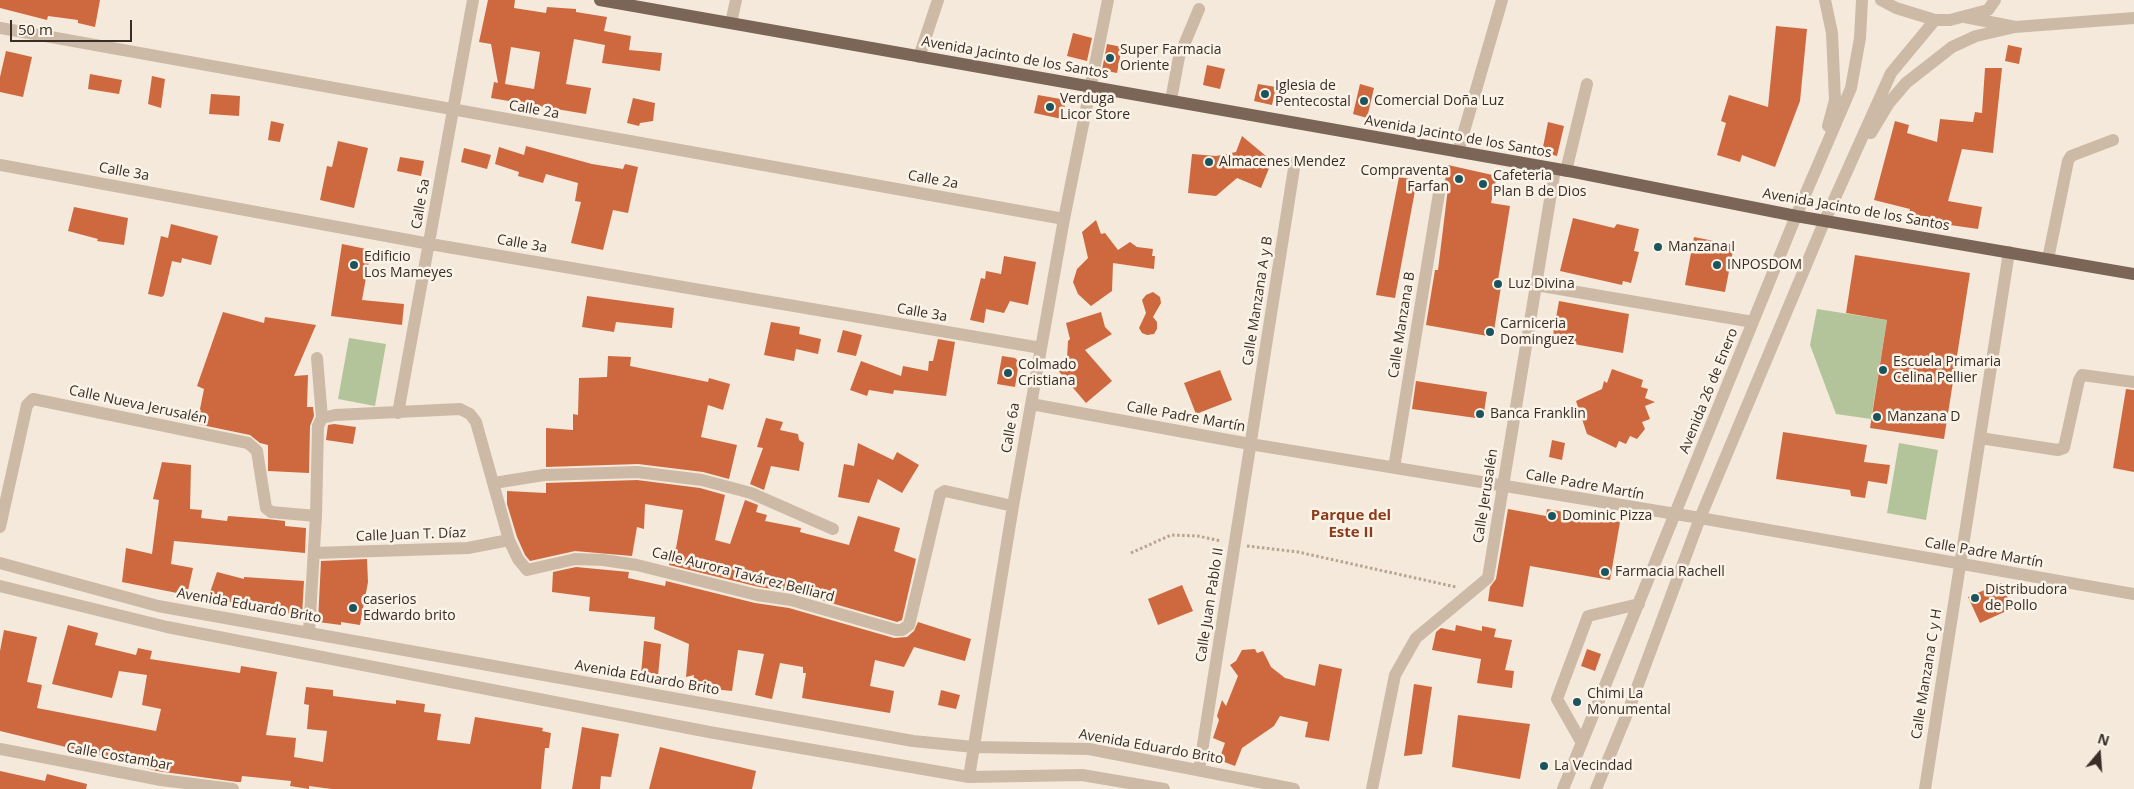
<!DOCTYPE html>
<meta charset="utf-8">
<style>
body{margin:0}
#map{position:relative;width:2134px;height:789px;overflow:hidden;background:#f4e9db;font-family:"Open Sans",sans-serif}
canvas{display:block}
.north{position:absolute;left:2074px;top:729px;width:50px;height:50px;-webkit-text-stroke:4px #fbf3e8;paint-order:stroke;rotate:18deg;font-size:14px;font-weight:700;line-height:20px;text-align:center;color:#382e27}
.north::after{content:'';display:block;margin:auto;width:18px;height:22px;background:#382e27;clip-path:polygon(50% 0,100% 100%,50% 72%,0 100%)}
.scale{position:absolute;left:10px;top:20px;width:122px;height:22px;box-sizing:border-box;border:2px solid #382e27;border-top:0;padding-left:6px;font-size:15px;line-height:18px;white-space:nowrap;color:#382e27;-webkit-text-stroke:4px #fbf3e8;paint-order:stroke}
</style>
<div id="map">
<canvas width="2134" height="789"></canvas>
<div class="north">N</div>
<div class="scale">50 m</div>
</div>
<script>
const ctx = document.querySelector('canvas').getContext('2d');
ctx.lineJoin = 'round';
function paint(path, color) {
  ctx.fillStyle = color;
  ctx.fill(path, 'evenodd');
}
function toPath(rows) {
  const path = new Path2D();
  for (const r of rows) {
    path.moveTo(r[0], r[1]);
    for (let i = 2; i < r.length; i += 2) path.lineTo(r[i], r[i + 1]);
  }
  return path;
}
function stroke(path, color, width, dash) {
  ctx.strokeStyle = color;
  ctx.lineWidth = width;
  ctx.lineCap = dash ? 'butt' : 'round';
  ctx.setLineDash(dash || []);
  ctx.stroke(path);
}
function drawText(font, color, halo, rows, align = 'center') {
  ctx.font = font + ' "Open Sans",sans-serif';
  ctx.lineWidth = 5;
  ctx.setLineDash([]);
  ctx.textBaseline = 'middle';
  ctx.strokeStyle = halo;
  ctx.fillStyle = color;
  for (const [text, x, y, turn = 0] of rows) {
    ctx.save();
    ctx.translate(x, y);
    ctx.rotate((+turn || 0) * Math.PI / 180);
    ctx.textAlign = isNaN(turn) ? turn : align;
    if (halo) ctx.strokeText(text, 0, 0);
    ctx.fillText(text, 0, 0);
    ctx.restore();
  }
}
paint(toPath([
 [1817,309,1887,320,1871,419,1836,414,1810,345],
 [349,338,386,344,375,406,338,399],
 [1899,443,1938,450,1926,520,1887,513]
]), '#b4c49a');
paint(toPath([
 [0,0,100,0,95,27,78,23,78,20,48,16,47,20,0,8],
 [488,0,515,0,514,8,546,13,547,7,576,9,576,12,607,17,604,31,631,36,629,50,662,53,660,71,602,63,605,45,574,39,566,84,591,88,586,114,491,98,494,82,498,83,491,44,479,42],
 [511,47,540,52,534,89,505,84],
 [1776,26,1807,29,1800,101,1775,167,1742,155,1740,162,1717,155,1726,123,1721,121,1729,95,1768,107],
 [1073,33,1092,38,1087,61,1067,56],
 [1107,44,1122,47,1117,73,1102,70],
 [2008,45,2022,48,2019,64,2005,61],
 [6,51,32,57,23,97,0,92,0,77],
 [1207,65,1225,69,1220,89,1203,85],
 [1985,68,2002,68,1993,153,1962,149,1948,201,1982,207,1978,229,1908,219,1910,209,1874,200,1895,121,1909,125,1907,133,1937,142,1940,119,1973,122,1975,112,1982,113],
 [90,74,122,80,119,94,88,89],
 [152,76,165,79,161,108,148,104],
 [1258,84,1276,87,1272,105,1254,101],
 [1360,84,1374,88,1367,118,1353,114],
 [211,94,240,96,239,116,209,114],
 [1038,95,1066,100,1062,119,1034,113],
 [633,98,655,103,653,121,640,123,639,126,627,123],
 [271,121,284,124,280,142,268,140],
 [1548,122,1564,126,1557,156,1542,152],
 [1242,136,1272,161,1261,188,1237,178,1216,196,1188,193,1192,154,1216,156,1236,152],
 [338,141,368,148,354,208,320,200,327,166,332,167],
 [526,146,592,164,623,169,625,164,638,167,628,213,613,210,603,250,571,243,581,202,575,201,578,183,546,174,543,183,518,176,519,172,495,164,499,147,524,155],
 [464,148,491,155,487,169,461,162],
 [400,157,424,161,421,176,397,171],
 [1448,165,1497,176,1491,203,1510,206,1498,280,1502,280,1493,337,1426,325,1435,270,1438,270,1448,188,1445,181],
 [1399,177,1417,180,1395,298,1376,295],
 [74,207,128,218,124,245,97,241,98,239,68,231],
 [1573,218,1614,228,1617,224,1639,229,1634,251,1639,252,1631,283,1623,281,1622,285,1560,271],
 [1096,220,1101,234,1105,233,1118,250,1130,242,1137,247,1153,249,1152,256,1155,256,1154,269,1113,263,1112,291,1091,306,1078,294,1073,282,1077,269,1088,258,1082,232],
 [171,224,218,236,211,265,182,258,181,263,172,261,164,295,162,297,148,294,161,236,168,238],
 [1694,237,1734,245,1725,292,1685,285],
 [342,244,371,250,362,300,404,304,402,325,331,316],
 [1855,255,1970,273,1944,439,1870,428,1887,320,1846,313],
 [1004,256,1036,262,1028,305,1010,301,1004,313,986,309,984,323,970,320,981,278,985,279,986,271,1001,274],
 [1153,292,1160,297,1161,303,1153,317,1157,322,1157,329,1154,334,1147,335,1142,333,1139,328,1146,313,1142,300,1146,295],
 [587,296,674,308,672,328,616,322,614,332,582,327],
 [1559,301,1629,314,1623,353,1552,340],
 [223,312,264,323,265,317,316,325,294,376,308,375,307,407,313,407,314,416,310,426,309,473,268,471,268,445,260,443,250,435,197,424,204,389,197,386],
 [1101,312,1105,327,1112,334,1085,350,1112,381,1086,403,1056,368,1067,358,1068,341,1070,339,1066,323],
 [771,322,800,327,799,334,821,339,818,354,796,349,794,361,764,355],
 [843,330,862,335,856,356,837,352],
 [938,339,955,342,946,396,894,390,893,394,869,390,867,396,850,390,861,361,901,376,903,366,928,371,929,361,933,361],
 [608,356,631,357,630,366,708,382,709,378,730,384,723,410,708,405,701,437,737,445,729,479,703,472,638,464,546,467,546,428,573,430,573,414,578,415,579,378,607,377],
 [1002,356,1015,358,1019,362,1015,387,997,384],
 [1612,369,1643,380,1641,387,1648,389,1645,398,1655,402,1645,406,1650,419,1642,422,1645,429,1637,439,1630,436,1626,444,1619,441,1616,448,1587,434,1576,401,1602,389,1604,381,1607,383],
 [1220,370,1232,400,1196,414,1184,383],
 [1416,381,1487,392,1483,419,1412,409],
 [2126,389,2134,390,2134,472,2113,468],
 [766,418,783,422,780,430,798,434,799,440,804,443,799,471,771,466,764,490,750,484,763,448,757,447],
 [334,424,356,427,353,444,326,440,328,425],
 [1783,432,1867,445,1864,462,1890,465,1887,484,1868,481,1865,498,1851,496,1850,490,1776,479],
 [1552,440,1565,443,1562,460,1549,457],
 [858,443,893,460,897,452,919,465,902,493,878,479,869,503,838,497,844,464,854,466],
 [162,462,191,465,190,509,202,510,201,518,227,521,228,516,267,519,285,521,285,526,306,528,305,553,174,541,171,564,193,568,187,595,122,582,126,548,152,554,159,500,153,499],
 [637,480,700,488,725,495,715,540,730,544,745,500,758,505,756,512,767,515,765,521,801,528,800,532,849,545,858,516,900,528,894,551,916,559,902,620,897,622,793,592,759,587,669,565,672,550,676,548,683,510,645,504,644,529,637,527,632,556,575,551,530,561,525,555,517,537,507,504,507,491,546,493,546,483],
 [1508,509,1546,516,1547,509,1620,522,1610,580,1530,566,1523,607,1488,601,1490,587,1496,579],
 [367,559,368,582,360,625,341,622,341,625,318,622,321,561],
 [576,567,629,572,628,578,665,586,666,581,755,603,789,608,894,638,907,637,914,631,918,622,971,639,965,661,914,647,904,667,875,660,870,686,894,691,890,713,802,698,806,673,803,673,803,667,780,663,772,699,755,695,764,654,738,650,732,691,713,689,714,686,693,683,694,675,686,677,689,644,654,629,655,617,589,611,590,597,552,592,553,572],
 [217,572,244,579,244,577,304,581,302,616,208,598],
 [2001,583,2013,608,1980,623,1968,597],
 [1182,585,1193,611,1158,625,1148,599],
 [68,625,98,633,95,645,136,655,138,648,152,651,150,659,240,673,241,666,277,672,266,735,296,738,294,757,323,762,327,731,307,729,309,705,304,704,306,687,333,690,333,696,396,704,396,700,425,704,424,712,441,714,437,740,470,744,475,717,543,728,542,731,551,733,549,748,545,748,541,789,332,789,309,786,309,789,290,786,291,781,242,776,241,782,237,782,157,771,139,766,140,762,107,757,0,731,0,651,4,630,37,637,27,682,42,685,37,708,156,731,161,709,142,705,147,675,119,671,112,698,52,684],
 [1456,625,1482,631,1482,626,1496,629,1494,637,1512,640,1505,670,1514,671,1512,688,1477,683,1481,659,1432,650,1436,632,1441,628,1455,631],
 [644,641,661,644,658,676,641,674],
 [1255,649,1257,653,1263,651,1271,667,1285,678,1315,686,1319,664,1342,669,1329,741,1305,737,1308,722,1280,716,1274,726,1242,748,1235,766,1219,760,1225,743,1213,738,1219,720,1217,716,1222,700,1226,706,1238,676,1230,665,1236,661,1242,650],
 [1587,649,1601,654,1595,671,1581,666],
 [1414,684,1432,687,1422,754,1404,756],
 [941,690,960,695,956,709,938,705],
 [1458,715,1530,724,1520,779,1452,767],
 [582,727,619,734,611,777,601,776,600,789,572,789],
 [660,747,756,771,752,789,649,789],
 [0,771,45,781,47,774,87,784,86,789,0,789]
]), '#ce693f');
stroke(toPath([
 [1247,546,1298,552,1456,587],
 [1131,553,1171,535,1198,536,1221,541]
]), '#b9a490', 3, [2.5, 2.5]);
stroke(toPath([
 [1825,0,1832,33,1835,100,1828,126],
 [1881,0,1896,8,1935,20,1950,20,1988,10,1995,0],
 [1965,17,2015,27,2134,18],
 [731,23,736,0],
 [0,28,1064,219],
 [919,57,938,0],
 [1171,100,1179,57,1199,9],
 [1871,133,1889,103,1906,83,1952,47,1976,36,2015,27],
 [1458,152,1502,0],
 [0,165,430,244,1041,348],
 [1566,171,1587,84],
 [2048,259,2068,161,2071,156,2113,140],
 [1536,285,1753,322],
 [1031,404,1250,444,1700,518,2134,594],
 [398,413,473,0],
 [322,418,335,415,460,409,470,414,476,422,509,540,518,559,527,570,575,559,603,560,637,565,757,595,791,600,896,630,902,630,909,625,940,494,945,491,1013,506],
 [1980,438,2058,450,2064,448,2079,380,2082,375,2134,382],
 [1394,468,1440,187],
 [494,483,544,475,637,472,702,480,751,493,833,529],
 [0,527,27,405,33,399,248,443,257,451,266,508,271,512,316,516],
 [314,553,468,548,509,540],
 [0,563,158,606,913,741,974,747,1089,749,1294,789],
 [0,586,167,627,709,732,969,777,1082,775,1164,789],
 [309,632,316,516,318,426,322,418,317,358],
 [1582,743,1557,699,1588,616,1639,604],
 [0,749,161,780,233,789],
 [1199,770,1295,162],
 [969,777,1013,506,1064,219,1108,0],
 [1372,789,1395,675,1416,638,1488,578,1555,169],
 [1563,789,1796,216,1851,88,1860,38,1862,0],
 [1596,789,1629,709,1700,518,1825,220,1891,73,1935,20],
 [1925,789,2009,252]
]), '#cdbaa6', 12);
stroke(toPath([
 [600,0,1574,172,1796,216,2134,274]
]), '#7b6557', 12);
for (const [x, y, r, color] of [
 [1110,58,5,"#1a555d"],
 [1265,94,5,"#1a555d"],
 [1364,101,5,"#1a555d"],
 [1050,107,5,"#1a555d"],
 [1209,162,5,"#1a555d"],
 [1459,179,5,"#1a555d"],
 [1483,184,5,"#1a555d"],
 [1658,247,5,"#1a555d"],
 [354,265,5,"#1a555d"],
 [1717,265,5,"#1a555d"],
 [1498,284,5,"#1a555d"],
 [1490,332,5,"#1a555d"],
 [1883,370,5,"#1a555d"],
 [1008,373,5,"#1a555d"],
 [1480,414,5,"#1a555d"],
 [1877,417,5,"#1a555d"],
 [1552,516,5,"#1a555d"],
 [1605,572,5,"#1a555d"],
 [1975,598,5,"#1a555d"],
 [353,608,5,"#1a555d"],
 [1577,702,5,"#1a555d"],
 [1544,766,5,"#1a555d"]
]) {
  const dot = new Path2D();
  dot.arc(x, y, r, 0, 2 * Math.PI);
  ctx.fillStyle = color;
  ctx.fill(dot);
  stroke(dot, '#fbf3e8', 2);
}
drawText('14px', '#382e27', '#fbf3e8', [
 ["Super Farmacia",1120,50],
 ["Oriente",1120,66],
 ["Iglesia de",1275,86],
 ["Pentecostal",1275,102],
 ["Verduga",1060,99],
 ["Licor Store",1060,115],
 ["Comercial Doña Luz",1374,101],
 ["Almacenes Mendez",1219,162],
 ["Compraventa",1449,171,"right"],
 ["Farfan",1449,187,"right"],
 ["Cafeteria",1493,176],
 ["Plan B de Dios",1493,192],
 ["Manzana I",1668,247],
 ["Edificio",364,257],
 ["Los Mameyes",364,273],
 ["INPOSDOM",1727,265],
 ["Luz Divina",1508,284],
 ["Carniceria",1500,324],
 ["Dominguez",1500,340],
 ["Escuela Primaria",1893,362],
 ["Celina Pellier",1893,378],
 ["Colmado",1018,365],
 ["Cristiana",1018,381],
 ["Banca Franklin",1490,414],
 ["Manzana D",1887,417],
 ["Dominic Pizza",1562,516],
 ["Farmacia Rachell",1615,572],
 ["Distribudora",1985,590],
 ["de Pollo",1985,606],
 ["caserios",363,600],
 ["Edwardo brito",363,616],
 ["Chimi La",1587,694],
 ["Monumental",1587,710],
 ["La Vecindad",1554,766]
], 'left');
drawText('14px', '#382e27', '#fbf3e8', [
 ["Avenida Jacinto de los Santos",1015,58,10],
 ["Calle 2a",534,110,10],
 ["Avenida Jacinto de los Santos",1458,137,10],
 ["Calle 3a",124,172,10],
 ["Calle 2a",933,180,10],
 ["Calle 5a",421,204,-80],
 ["Avenida Jacinto de los Santos",1856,210,10],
 ["Calle 3a",522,244,10],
 ["Calle Manzana A y B",1258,301,-81],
 ["Calle 3a",922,313,10],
 ["Calle Manzana B",1402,325,-81],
 ["Avenida 26 de Enero",1709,391,-68],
 ["Calle Nueva Jerusalén",138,405,12],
 ["Calle Padre Martín",1186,417,10],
 ["Calle 6a",1011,428,-80],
 ["Calle Padre Martín",1585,485,10],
 ["Calle Jerusalén",1486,496,-81],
 ["Calle Juan T. Díaz",411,535,-2],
 ["Calle Padre Martín",1984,553,10],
 ["Calle Aurora Tavárez Belliard",743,575,14],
 ["Calle Juan Pablo II",1210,605,-81],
 ["Avenida Eduardo Brito",249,606,10],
 ["Calle Manzana C y H",1927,674,-81],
 ["Avenida Eduardo Brito",647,678,10],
 ["Avenida Eduardo Brito",1151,747,10],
 ["Calle Costambar",119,757,10]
]);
drawText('bold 15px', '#8d3c1b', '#fbf3e8', [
 ["Parque del",1351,516],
 ["Este II",1351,533]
]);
</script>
